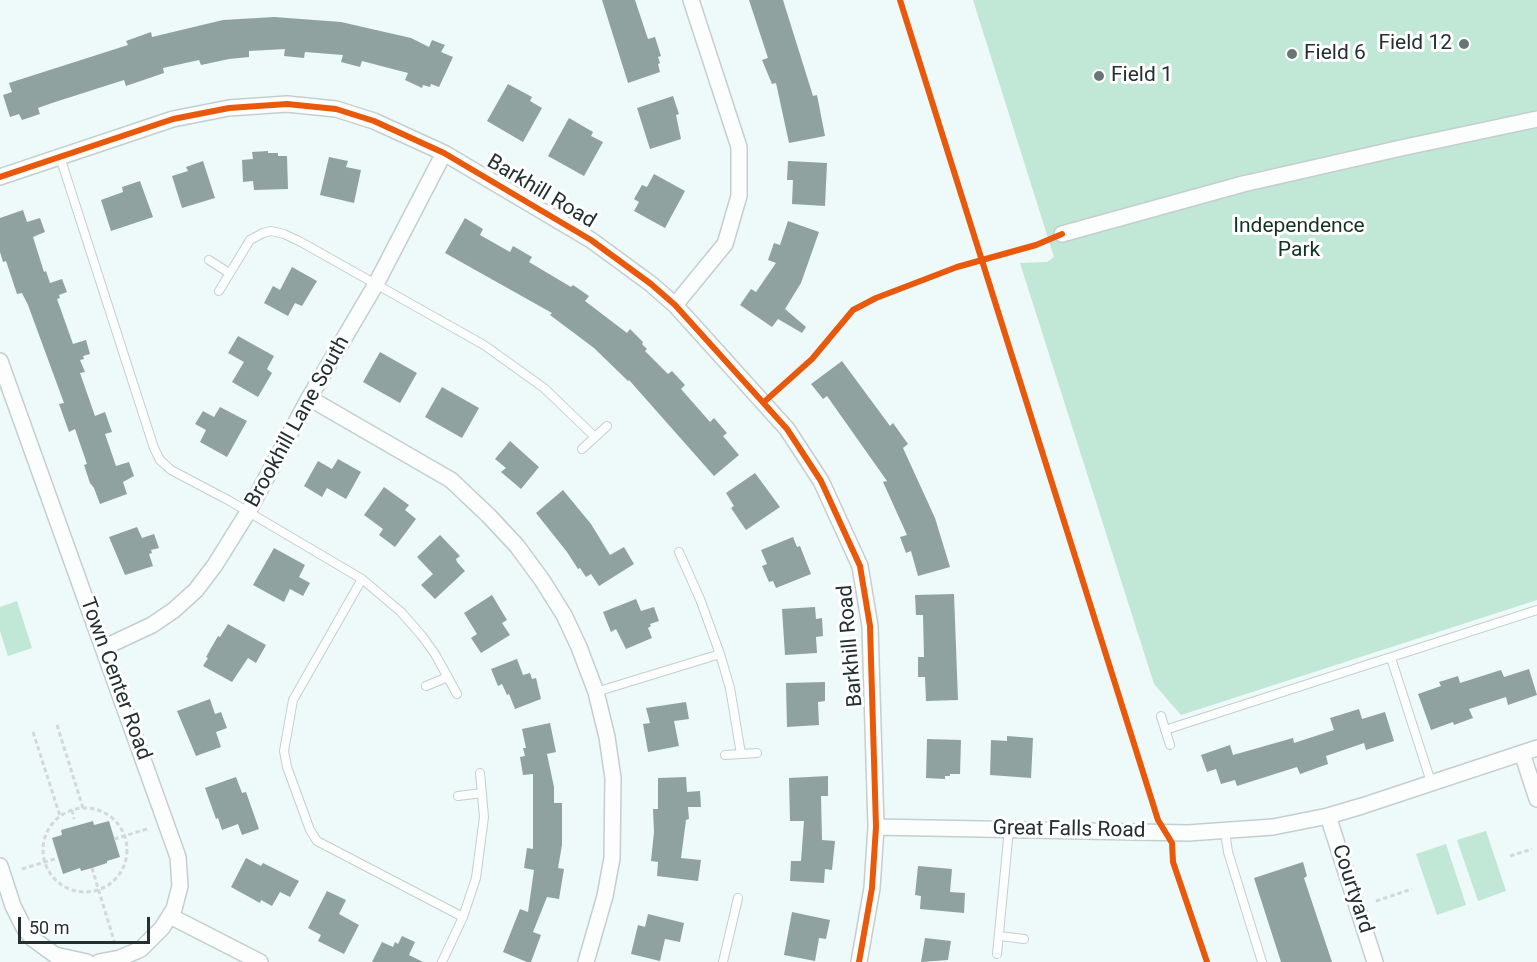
<!DOCTYPE html>
<style>
body{margin:0}
#map{position:relative;width:1537px;height:962px;overflow:hidden;background:#eef9f9;font-family:Roboto,sans-serif}
canvas{display:block}
.scale{position:absolute;left:18px;top:917px;width:132px;height:27px;box-sizing:border-box;border:3px solid #232f30;border-top:0;padding-left:8px;font-size:18px;line-height:21px;white-space:nowrap;color:#232f30;-webkit-text-stroke:4px #fff;paint-order:stroke}
</style>
<div id="map">
<canvas width="1537" height="962"></canvas>
<div class="scale">50 m</div>
</div>
<script>
const ctx = document.querySelector('canvas').getContext('2d');
ctx.lineJoin = 'round';
function paint(path, color) {
  ctx.fillStyle = color;
  ctx.fill(path, 'evenodd');
}
function toPath(rows) {
  const path = new Path2D();
  for (const r of rows) {
    if (r.length === 3) {
      path.moveTo(r[0] + r[2], r[1]);
      path.arc(r[0], r[1], r[2], 0, 2 * Math.PI);
      continue;
    }
    path.moveTo(r[0], r[1]);
    for (let i = 2; i < r.length; i += 2) path.lineTo(r[i], r[i + 1]);
  }
  return path;
}
function stroke(path, color, width, dash) {
  ctx.strokeStyle = color;
  ctx.lineWidth = width;
  ctx.lineCap = dash ? 'butt' : 'round';
  ctx.setLineDash(dash || []);
  ctx.stroke(path);
}
function drawText(font, color, halo, rows, align = 'center') {
  ctx.font = font + ' Roboto,sans-serif';
  ctx.lineWidth = 6;
  ctx.setLineDash([]);
  ctx.textBaseline = 'middle';
  ctx.strokeStyle = halo;
  ctx.fillStyle = color;
  for (const [text, x, y, turn = 0] of rows) {
    ctx.save();
    ctx.translate(x, y);
    ctx.rotate((+turn || 0) * Math.PI / 180);
    ctx.textAlign = isNaN(turn) ? turn : align;
    if (halo) ctx.strokeText(text, 0, 0);
    ctx.fillText(text, 0, 0);
    ctx.restore();
  }
}
paint(toPath([
 [973,0,1537,0,1537,600,1181,715,1154,684,1020,263,1047,262,1054,257],
 [17,601,32,648,8,656,0,631,0,607],
 [1486,831,1506,891,1478,901,1457,840],
 [1446,844,1466,905,1437,915,1416,854]
]), '#c1e7d6');
paint(toPath([
 [602,0,635,0,648,39,655,37,661,56,658,57,660,63,658,64,660,72,628,83],
 [749,0,783,0,813,96,817,95,825,136,789,143,776,83,772,84,762,60,768,58],
 [274,17,341,22,411,38,429,47,432,40,445,45,441,52,453,57,439,87,431,84,430,87,423,85,422,88,405,80,408,73,362,61,360,67,341,62,343,55,305,52,304,58,284,56,285,49,249,51,249,57,229,59,201,65,199,60,163,68,164,73,126,86,124,80,52,103,38,108,40,114,22,120,19,114,10,117,3,95,12,92,9,83,128,45,126,41,151,32,152,37,223,20],
 [508,84,532,97,530,101,542,108,523,142,487,121],
 [673,96,679,114,676,115,681,139,650,149,637,108],
 [569,118,593,132,591,136,603,142,584,176,548,156],
 [268,151,268,153,278,153,278,156,287,156,288,189,254,190,253,181,243,182,242,160,253,159,252,152],
 [329,157,348,161,346,167,361,170,354,203,320,195],
 [203,161,215,198,182,208,172,176,188,171,186,167],
 [788,161,827,163,825,206,792,204,793,180,787,180],
 [654,174,685,191,665,228,634,211,639,202,634,199,642,185,647,187],
 [140,181,153,217,111,231,101,200,123,192,122,187],
 [23,210,27,222,40,218,45,232,33,237,44,272,46,271,50,283,62,279,67,292,59,295,60,298,57,299,73,344,86,340,90,354,83,356,84,359,80,360,85,372,80,373,95,416,105,412,112,432,105,434,116,466,129,462,134,476,123,482,127,494,100,504,94,488,90,483,84,465,87,464,75,429,69,432,59,404,64,403,28,305,22,293,17,294,6,261,3,262,0,252,0,218],
 [465,218,483,229,480,235,510,252,513,246,532,257,529,262,571,287,573,285,589,296,585,301,627,333,630,329,643,342,642,344,647,349,645,351,668,374,672,371,685,385,681,389,710,422,714,418,727,433,723,436,739,455,714,476,629,380,628,381,594,348,550,315,552,313,445,253],
 [788,221,819,232,801,283,785,309,806,327,802,333,778,319,772,327,740,305,751,289,756,292,776,263,768,260,774,243,780,245],
 [292,267,317,281,302,306,295,303,288,316,264,303,273,286,280,290],
 [238,336,274,356,267,369,272,373,258,397,232,382,244,362,228,353],
 [380,352,417,373,400,403,363,382],
 [842,361,890,426,893,423,908,444,903,448,935,518,950,567,918,576,911,551,906,553,900,537,907,535,883,482,887,481,827,396,823,399,811,384],
 [442,387,479,408,462,438,425,417],
 [220,407,247,421,227,457,200,442,206,430,195,424,203,411,214,417],
 [510,441,539,467,521,489,501,472,506,468,495,459],
 [338,459,361,472,346,499,327,488,322,497,304,486,318,461,332,469],
 [755,473,780,507,746,530,731,508,734,506,726,493],
 [384,487,409,505,405,510,416,519,395,547,379,535,383,529,364,515],
 [563,490,591,524,610,555,624,547,634,564,599,586,591,574,586,577,580,568,578,569,567,552,536,513],
 [137,527,142,538,154,534,159,548,151,550,152,553,149,554,153,566,125,575,109,537],
 [440,535,460,556,456,559,457,562,465,571,435,599,421,585,433,574,417,557],
 [793,537,797,547,800,546,811,574,776,588,773,581,769,582,762,566,767,564,761,550],
 [274,548,305,565,299,577,310,583,303,596,290,589,284,602,253,585],
 [954,594,958,700,926,701,925,677,918,677,918,657,924,657,923,615,916,615,915,595],
 [492,595,507,620,502,623,510,635,481,653,471,638,477,634,464,613],
 [636,599,641,611,654,607,659,621,650,624,651,626,648,628,652,638,626,649,616,629,611,632,603,612],
 [815,607,816,619,822,618,823,636,816,637,817,653,785,655,782,609],
 [228,624,266,645,256,663,248,658,232,682,203,666,208,658,206,657,218,636,220,637],
 [517,659,523,675,530,673,532,679,536,678,541,699,515,709,509,694,507,695,502,684,498,686,491,669],
 [1529,669,1537,695,1508,705,1506,697,1469,709,1473,718,1454,725,1453,722,1431,730,1418,694,1441,686,1439,682,1458,676,1460,683,1501,670,1504,677],
 [825,682,825,701,818,702,819,725,787,727,786,683],
 [210,699,215,714,221,712,227,728,216,732,221,747,196,756,177,711],
 [686,702,689,719,674,721,679,746,648,752,643,724,650,723,646,708],
 [1359,709,1362,719,1385,712,1394,741,1366,750,1364,743,1326,756,1328,764,1300,774,1297,767,1237,786,1235,780,1221,784,1216,769,1207,772,1201,755,1230,745,1233,755,1293,738,1294,743,1334,730,1330,718],
 [550,723,556,752,547,754,554,787,554,803,562,803,562,845,558,868,564,869,559,899,547,897,533,932,541,935,531,962,527,962,503,952,520,909,528,912,534,870,524,868,527,848,533,849,533,774,523,775,520,757,525,756,523,748,526,748,522,729],
 [1007,736,1033,738,1031,778,990,775,991,740,1007,741],
 [927,739,961,740,960,774,950,774,950,776,945,776,945,779,926,778],
 [828,776,828,796,821,796,822,840,835,841,832,870,825,869,824,883,790,881,791,861,801,861,804,821,790,821,789,778],
 [236,777,242,793,246,792,259,829,242,835,238,824,222,830,218,818,216,819,205,788],
 [686,777,687,792,700,791,701,807,688,807,689,819,686,820,681,858,701,860,698,881,657,876,658,862,651,861,654,832,653,809,658,809,658,778],
 [93,821,94,825,109,821,120,857,107,861,107,863,92,868,81,871,80,868,63,874,52,838,62,835,61,830],
 [246,858,261,866,263,863,299,881,290,897,280,892,272,906,261,900,260,903,231,887],
 [1303,862,1307,876,1304,878,1332,962,1281,962,1254,878],
 [918,866,952,869,950,892,965,893,964,913,920,909,921,896,915,895],
 [327,891,346,900,339,914,359,925,344,954,318,941,321,935,308,928],
 [792,912,830,920,826,939,819,938,815,961,784,955],
 [648,914,684,923,680,942,665,939,660,961,631,954,638,925,645,927],
 [402,936,415,942,409,955,423,962,372,962,382,942,393,947,395,942,398,944],
 [925,938,951,941,948,960,921,962]
]), '#8fa2a0');
const lane = toPath([
 [60,157,154,448,160,460,171,470,228,500,362,579,401,612,422,636,435,654,457,694],
 [209,260,229,273],
 [219,291,250,240,263,233,271,231,284,234,301,242,484,345,544,388,595,437],
 [582,449,607,426],
 [679,552,700,599,720,654,730,688,741,754],
 [362,579,293,700,284,751,287,767,310,830,317,841,463,917],
 [1391,658,1431,782],
 [426,686,448,677],
 [596,692,720,654],
 [1161,716,1170,745],
 [1165,730,1537,610],
 [725,755,757,753],
 [458,796,482,793],
 [1225,831,1228,852,1262,962],
 [1000,936,1024,939],
 [997,954,1009,829],
 [442,962,463,917,476,878,484,817,480,773],
 [723,962,738,898]
]);
const street = toPath([
 [0,177,173,119,229,108,287,104,336,109,374,121,444,153,591,240,651,284,675,305,787,429,821,481,860,566,870,626,876,827,872,888,859,962],
 [1062,234,1243,184,1401,148,1537,119],
 [675,305,725,244,739,196,739,147,691,0],
 [0,361,178,857,180,886,174,909,162,928,141,949,120,958,99,962],
 [309,398,451,480,489,516,517,546,542,580,564,615,579,647,596,692,607,737,613,778,612,858,605,896,586,962],
 [103,648,152,625,174,610,196,590,215,565,248,512,309,398,376,284,444,153],
 [1522,753,1537,799],
 [1328,816,1375,962],
 [876,827,1188,833,1273,827,1328,816,1362,806,1537,748],
 [0,866,13,906,24,928,33,939,55,955,87,962],
 [170,916,260,962]
]);
stroke(lane, '#c4cecf', 10);
stroke(street, '#c4cecf', 18);
stroke(toPath([
 [57,725,83,808],
 [33,732,60,816],
 [85,850,42],
 [72,810,74,819],
 [114,839,147,829],
 [1510,856,1532,849],
 [92,868,115,944],
 [22,869,58,858],
 [1376,901,1412,889]
]), '#d4d8d9', 3, [4.5, 3]);
stroke(lane, '#fcfefe', 8);
stroke(street, '#fcfefe', 15);
stroke(toPath([
 [900,0,1158,820,1172,843,1173,862,1207,962],
 [0,177,173,119,229,108,287,104,336,109,374,121,444,153,591,240,651,284,675,305,787,429,821,481,860,566,870,626,876,827,872,888,859,962],
 [764,402,812,359,853,310,876,298,957,267,1036,245,1062,234]
]), '#e8590c', 6);
for (const [x, y, r, color] of [
 [1464,44,6,"#6a7676"],
 [1292,54,6,"#6a7676"],
 [1099,76,6,"#6a7676"]
]) {
  const dot = new Path2D();
  dot.arc(x, y, r, 0, 2 * Math.PI);
  ctx.fillStyle = color;
  ctx.fill(dot);
  stroke(dot, '#fff', 2);
}
drawText('21px', '#232f30', '#fff', [
 ["Field 12",1452,44,"right"],
 ["Field 6",1304,54],
 ["Field 1",1111,76]
], 'left');
drawText('21px', '#232f30', '#fff', [
 ["Barkhill Road",541,192,31],
 ["Brookhill Lane South",298,422,-61],
 ["Barkhill Road",851,646,-95],
 ["Town Center Road",115,679,70],
 ["Great Falls Road",1069,830,1],
 ["Courtyard",1352,889,72]
]);
drawText('21px', '#113324', '#fff', [
 ["Independence",1299,227],
 ["Park",1299,251]
]);
</script>
